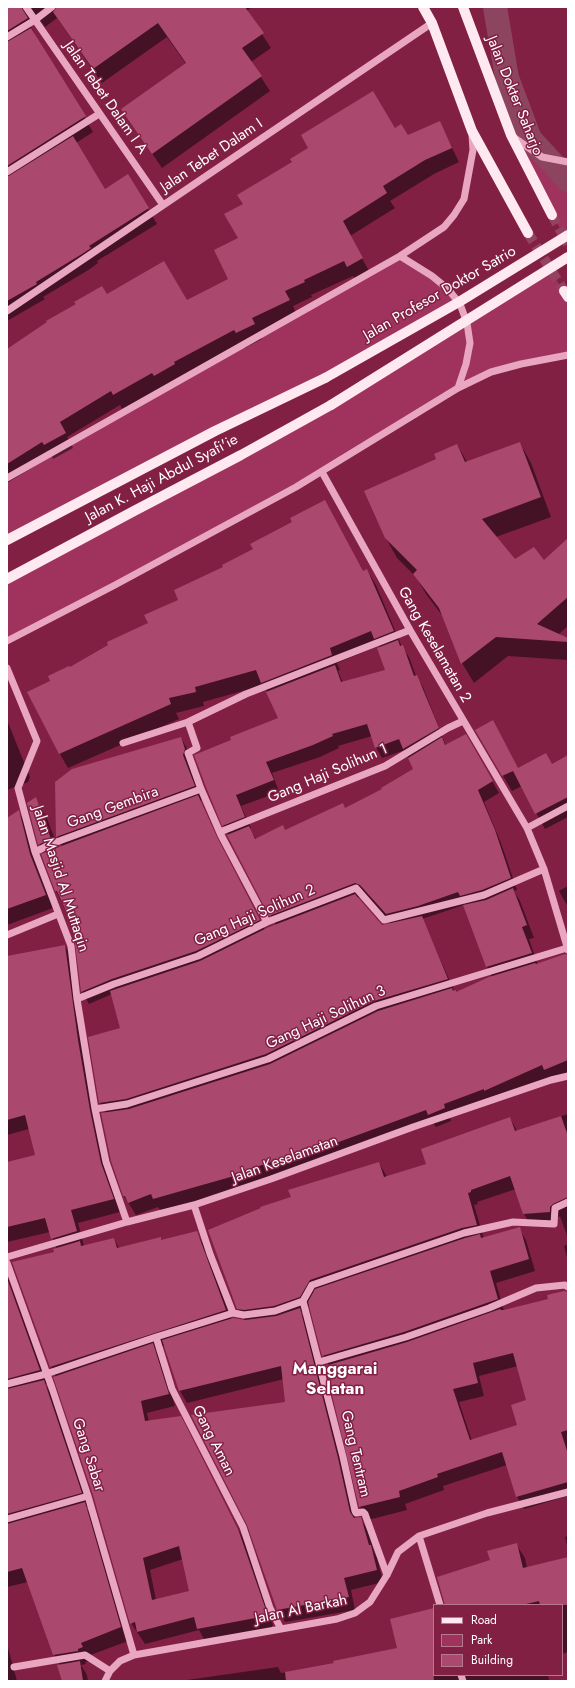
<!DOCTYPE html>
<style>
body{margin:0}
#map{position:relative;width:575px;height:1688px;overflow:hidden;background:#822044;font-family:Jost,sans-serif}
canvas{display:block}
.frame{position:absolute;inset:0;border:8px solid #fff;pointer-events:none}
.legend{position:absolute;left:433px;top:1604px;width:130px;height:72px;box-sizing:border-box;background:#822044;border:1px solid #b4798f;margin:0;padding:5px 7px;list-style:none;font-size:12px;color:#fff}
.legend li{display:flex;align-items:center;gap:8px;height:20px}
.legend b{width:20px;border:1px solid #b4798f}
</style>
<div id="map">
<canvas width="575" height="1688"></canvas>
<div class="frame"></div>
<ul class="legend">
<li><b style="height:5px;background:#fee9f0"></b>Road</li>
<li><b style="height:11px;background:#a0335d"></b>Park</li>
<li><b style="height:11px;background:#ab486e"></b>Building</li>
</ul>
</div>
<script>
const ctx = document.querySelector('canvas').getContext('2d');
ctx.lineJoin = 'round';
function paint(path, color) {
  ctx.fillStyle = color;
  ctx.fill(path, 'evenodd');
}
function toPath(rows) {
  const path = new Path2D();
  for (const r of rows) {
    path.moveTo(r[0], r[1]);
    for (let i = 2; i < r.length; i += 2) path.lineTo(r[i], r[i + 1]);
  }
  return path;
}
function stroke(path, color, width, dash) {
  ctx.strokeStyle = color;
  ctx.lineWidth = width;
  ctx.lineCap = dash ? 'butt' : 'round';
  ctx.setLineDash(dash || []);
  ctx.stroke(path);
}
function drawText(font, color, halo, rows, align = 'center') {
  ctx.font = font + ' Jost,sans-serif';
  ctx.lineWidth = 3;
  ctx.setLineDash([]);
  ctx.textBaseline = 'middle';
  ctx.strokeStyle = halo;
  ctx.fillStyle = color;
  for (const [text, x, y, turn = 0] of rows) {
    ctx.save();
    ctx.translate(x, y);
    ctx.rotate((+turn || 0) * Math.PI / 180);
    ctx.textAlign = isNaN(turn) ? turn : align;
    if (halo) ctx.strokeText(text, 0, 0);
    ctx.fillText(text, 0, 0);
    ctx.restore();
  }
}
paint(toPath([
 [511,136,542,157,568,162,568,230,563,233,552,215],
 [400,256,420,267,459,302,7,539,7,478],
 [550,271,568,297,568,355,491,372,322,472,7,641,7,579,241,455]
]), '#a0335d');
paint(toPath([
 [7,7,252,7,247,11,271,48,251,62,270,91,162,168,122,109,186,64,167,37,102,83,57,18,45,27,38,17,29,23,35,34,34,34,93,132,76,143,105,190,128,176,157,224,97,261,98,263,90,269,43,297,45,299,7,321],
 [439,122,459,162,434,174,390,201,395,208,350,236,370,273,357,281,353,276,311,295,312,297,293,306,297,315,260,333,262,339,245,348,243,344,122,409,120,405,67,437,73,448,53,459,52,456,7,483,7,349,49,323,106,295,187,302,230,279,239,239,395,129,407,136],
 [520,443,531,463,551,517,496,537,515,561,544,561,568,540,568,626,558,635,568,639,568,660,508,656,474,683,462,663,444,618,426,594,416,577,397,558,386,538,437,459,457,445,467,462],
 [367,570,376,585,402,647,409,657,416,676,423,687,446,746,466,736,499,793,484,802,501,843,517,890,514,891,520,901,534,938,529,939,538,965,568,955,568,1075,450,1117,451,1121,436,1127,433,1123,240,1188,161,1211,158,1207,136,1215,124,1196,106,1113,100,1103,89,1038,121,1029,112,994,89,1004,82,992,76,944,80,943,78,935,56,891,43,855,45,854,39,844,35,798,46,816,58,848,62,846,57,837,181,738,189,752,191,769,202,800,200,801,223,851,265,930,276,925,223,825,207,787,279,719,264,685,203,702,204,706,176,713,179,719,68,768,60,754,51,681,70,669],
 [379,646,387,671,343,683,338,671,340,670,337,663],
 [372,736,376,747,382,758,405,750,414,770,383,790,345,809,285,831,256,839,249,829,251,828,241,806,279,792,272,773,320,757,339,748,338,746],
 [364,895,391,924,382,926,357,898],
 [464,905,487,967,492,977,456,993,453,992,452,990,454,990,422,919],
 [7,720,30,777,28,782,7,790],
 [476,730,518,769,551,765,568,757,568,817,545,829,522,786,512,791],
 [18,811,26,824,53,908,7,925,7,820],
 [568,886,568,907,559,891],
 [65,946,73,960,97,1124,120,1212,78,1223,84,1246,114,1239,119,1248,160,1238,162,1241,196,1232,204,1245,232,1320,245,1321,238,1308,292,1198,379,1163,387,1177,427,1164,510,1118,517,1131,568,1114,568,1238,560,1216,557,1218,557,1224,531,1226,524,1214,516,1189,477,1202,478,1204,474,1205,484,1239,519,1229,526,1240,535,1271,496,1283,504,1311,549,1300,564,1292,568,1292,568,1496,524,1509,517,1497,507,1465,443,1486,444,1490,405,1504,407,1510,368,1520,360,1507,326,1366,329,1365,323,1355,310,1304,307,1309,301,1312,306,1321,345,1472,355,1519,360,1518,368,1531,374,1552,377,1558,383,1582,351,1590,355,1610,285,1622,276,1606,287,1403,284,1379,187,1403,180,1391,165,1346,155,1349,159,1357,175,1406,147,1413,149,1422,187,1430,245,1542,273,1625,272,1626,272,1629,205,1641,199,1630,145,1644,131,1623,94,1494,56,1377,51,1367,13,1263,55,1252,57,1249,50,1232,7,1242,7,1163,36,1156,29,1129,7,1135,7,957],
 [518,1366,527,1401,518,1426,472,1441,459,1402,484,1396,479,1376],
 [183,1559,190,1592,156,1600,150,1570],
 [568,1244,568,1261,564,1246],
 [7,1275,47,1384,45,1384,51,1394,89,1506,86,1507,92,1517,128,1641,88,1656,90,1661,85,1662,86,1664,81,1665,87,1675,88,1681,57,1681,63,1680,60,1665,54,1655,28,1582,7,1587],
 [568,1536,568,1550,565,1537],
 [516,1544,525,1558,527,1568,568,1558,568,1652,562,1654,562,1605,445,1605,491,1561],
 [434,1609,434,1675,548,1675,549,1681,180,1681,278,1667,281,1673,335,1664,399,1648,391,1620],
 [7,1644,17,1681,7,1681]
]), '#0007');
stroke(toPath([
 [495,7,507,78,530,139,568,180]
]), '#8c445f', 24);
paint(toPath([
 [7,7,21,7,28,18,7,31],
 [57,7,245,7,264,33,242,48,262,76,152,154,121,109,186,63,158,23,93,69,53,12],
 [31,28,86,116,7,166,7,42],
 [373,91,395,128,401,124,408,135,440,121,452,148,425,160,383,186,387,193,343,221,363,258,347,267,344,261,304,280,305,282,285,291,290,300,252,318,255,324,236,333,234,330,174,362,175,364,154,376,152,373,113,395,111,391,60,422,66,433,44,445,42,442,7,464,7,349,47,322,46,321,76,304,74,302,102,286,107,294,164,261,187,300,228,279,214,250,238,238,224,214,243,204,237,195,292,162,290,159,308,148,301,135],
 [73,136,105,189,128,174,149,208,89,246,91,248,82,254,36,282,37,284,7,301,7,177],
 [520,442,541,497,482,519,515,559,534,547,544,560,568,538,568,597,537,624,568,638,568,642,496,637,461,664,439,608,413,574,417,570,385,538,364,491,436,459,434,454,457,444,465,462],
 [325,500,363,571,367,569,394,631,374,639,371,631,330,648,332,655,261,683,256,670,195,687,196,692,169,698,171,704,59,754,27,692,50,681,48,676,69,666,70,667,108,645,107,642,148,623,144,615,178,600,174,590,223,567,222,565,253,549,250,544,292,522,290,518],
 [398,640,400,646,403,645,414,676,417,675,439,728,403,749,399,739,375,748,367,724,332,734,333,736,313,745,266,762,274,780,236,795,245,817,222,826,206,787,194,755,231,740,230,737,278,718,266,692,335,665,341,682,385,670,377,648],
 [493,720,518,768,546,753,552,764,568,755,568,797,535,814,513,771,502,776,475,730],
 [466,734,493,781,478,790,495,830,511,878,482,890,460,896,458,892,418,906,386,914,360,885,355,883,269,916,227,835,249,826,255,839,283,825,285,830,343,803,345,808,382,789,381,788,413,769,408,758,442,737,445,745],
 [181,737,185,749,183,755,195,786,56,837,55,782,72,769],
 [198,795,217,837,260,920,196,951,112,979,81,992,75,943,78,943,75,936,77,935,57,891,55,891,41,854,53,849,55,848,56,850,56,848],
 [36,797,51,839,38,845,27,803],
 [19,810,30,854,46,895,7,909,7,818],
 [513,888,527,925,522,927,532,953,486,967,463,905,486,900],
 [355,894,382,925,422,916,448,979,374,1001,266,1054,126,1099,99,1103,88,1037,120,1028,110,991,200,961,269,927],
 [65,945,78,1040,90,1110,101,1163,114,1199,71,1210,77,1231,51,1239,45,1218,7,1227,7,1162,35,1155,25,1115,7,1120,7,956],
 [565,954,568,955,568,1060,544,1070,542,1065,484,1091,484,1089,444,1104,445,1108,428,1115,426,1110,276,1165,275,1161,233,1174,234,1176,153,1199,151,1194,128,1203,125,1196,123,1196,111,1161,101,1113,129,1109,270,1064,378,1011,452,988,453,991,456,990,456,992,489,977,535,963,536,964],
 [561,1116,568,1136,568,1197,553,1204,550,1207,550,1212,523,1214,510,1176,471,1190,471,1192,468,1193,477,1225,462,1228,310,1280,300,1297,274,1306,244,1310,237,1309,208,1230,261,1208,260,1207,291,1197,288,1190,379,1162,384,1177,426,1164,421,1149,510,1117,515,1131],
 [520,1227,529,1259,490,1271,498,1299,404,1332,322,1356,308,1302,315,1289,465,1238,480,1234,481,1238],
 [197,1231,226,1310,50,1367,12,1262,54,1252,53,1249,80,1241,81,1246,114,1238,117,1248,161,1237,161,1240],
 [7,1278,40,1370,7,1379],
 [564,1291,568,1292,568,1430,561,1432,568,1454,568,1482,516,1497,502,1452,437,1474,438,1477,399,1491,400,1497,359,1507,325,1366,407,1342,500,1309,501,1310,504,1310,548,1299,547,1295],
 [513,1353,526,1400,511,1405,517,1425,470,1440,453,1389,478,1383,473,1363],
 [300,1308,338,1458,350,1512,354,1518,361,1517,369,1545,371,1545,377,1570,344,1578,349,1597,277,1610,247,1525,191,1415,285,1402,281,1366,179,1391,162,1340,233,1318,245,1320,276,1316],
 [153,1343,169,1394,141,1401,145,1421,181,1416,238,1529,267,1613,265,1613,266,1616,197,1629,194,1617,137,1632,135,1622,130,1624,93,1495,53,1377],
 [179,1546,189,1591,152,1600,143,1558],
 [44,1380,82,1493,7,1514,7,1389],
 [85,1502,121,1627,81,1643,83,1647,78,1649,78,1651,53,1655,22,1568,7,1572,7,1524],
 [517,1543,523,1568,568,1557,568,1605,540,1605,539,1601,522,1605,445,1605,437,1577,490,1560,487,1551],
 [434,1608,433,1668,434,1681,286,1681,285,1672,334,1663,333,1661,397,1648,390,1619],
 [80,1661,83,1681,62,1681,57,1665]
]), '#ab486e');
stroke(toPath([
 [552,215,568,244],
 [528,233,564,291]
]), '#954160', 10, [10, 5]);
stroke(toPath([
 [26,7,163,205],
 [7,37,35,20,52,7],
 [513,137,542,157,568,162],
 [7,172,99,114],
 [400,256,432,276,448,289,460,304,467,323,470,343,466,364,458,388],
 [7,311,432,23],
 [322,472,410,630,527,828,544,869,568,950],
 [7,478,400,256,444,227,454,215,464,199,473,150,472,135],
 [7,641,115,585,296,487,458,388,491,372,521,364,568,355],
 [7,668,37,741,18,788,35,852,71,946,77,999,95,1109,106,1162,127,1222],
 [188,722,197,748,188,753,201,789,221,835,267,922],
 [123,743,188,722,246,694,410,630],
 [527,828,568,806],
 [220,832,385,766,448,728,463,721],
 [35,852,51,844,201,789],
 [7,935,58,914],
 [77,999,114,984,198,956,267,922,356,888,384,920,484,895,544,869],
 [95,1109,127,1104,268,1059,376,1006,567,948],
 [194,1205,210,1254,233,1313],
 [7,1257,127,1222,194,1205,271,1179,413,1127,551,1080,568,1076],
 [7,1263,52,1388,88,1496,134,1655],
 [303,1301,312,1285,464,1233,513,1222,554,1224,555,1208,568,1202],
 [303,1301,343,1457,355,1511,356,1513,363,1512,365,1514,387,1575],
 [319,1362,406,1337,489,1308,536,1288,565,1285,568,1287],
 [7,1384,46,1374,156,1337],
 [7,1519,88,1496],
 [419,1536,440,1605],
 [281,1629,270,1608,243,1527,172,1389,156,1337,233,1313,244,1315,275,1311,303,1301],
 [14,1667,85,1655,110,1671],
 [461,1675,463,1681],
 [105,1681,110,1671,120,1661,134,1655,281,1629,337,1619,355,1613,370,1602,387,1575,398,1552,419,1536,487,1513,568,1492]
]), '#e9a6c0', 7);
stroke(toPath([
 [423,7,432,23,472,131,528,233],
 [463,7,511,135,552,215],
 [564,291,568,297],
 [7,540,215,431,325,378],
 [7,579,134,511,241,455,331,405]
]), '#fee9f0', 10);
stroke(toPath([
 [325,378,459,302,568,235],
 [331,405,568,257]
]), '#fee9f0', 10);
drawText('15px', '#fff', '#822044', [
 ["Jalan Dokter Saharjo",514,96,68],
 ["Jalan Tebet Dalam I A",105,98,55],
 ["Jalan Tebet Dalam I",212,156,-34],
 ["Jalan Profesor Doktor Satrio",440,294,-30],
 ["Jalan K. Haji Abdul Syafi'ie",162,479,-28],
 ["Gang Keselamatan 2",434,645,60],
 ["Gang Haji Solihun 1",328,774,-23],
 ["Gang Gembira",113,808,-20],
 ["Jalan Masjid Al Muttaqin",60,879,72],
 ["Gang Haji Solihun 2",255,916,-24],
 ["Gang Haji Solihun 3",326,1018,-25],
 ["Jalan Keselamatan",285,1160,-20],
 ["Gang Aman",213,1441,63],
 ["Gang Tentram",355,1454,77],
 ["Gang Sabar",88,1455,72],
 ["Jalan Al Barkah",301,1610,-12]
]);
drawText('bold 17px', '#fff', '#822044', [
 ["Manggarai",335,1370],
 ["Selatan",335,1390]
]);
</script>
